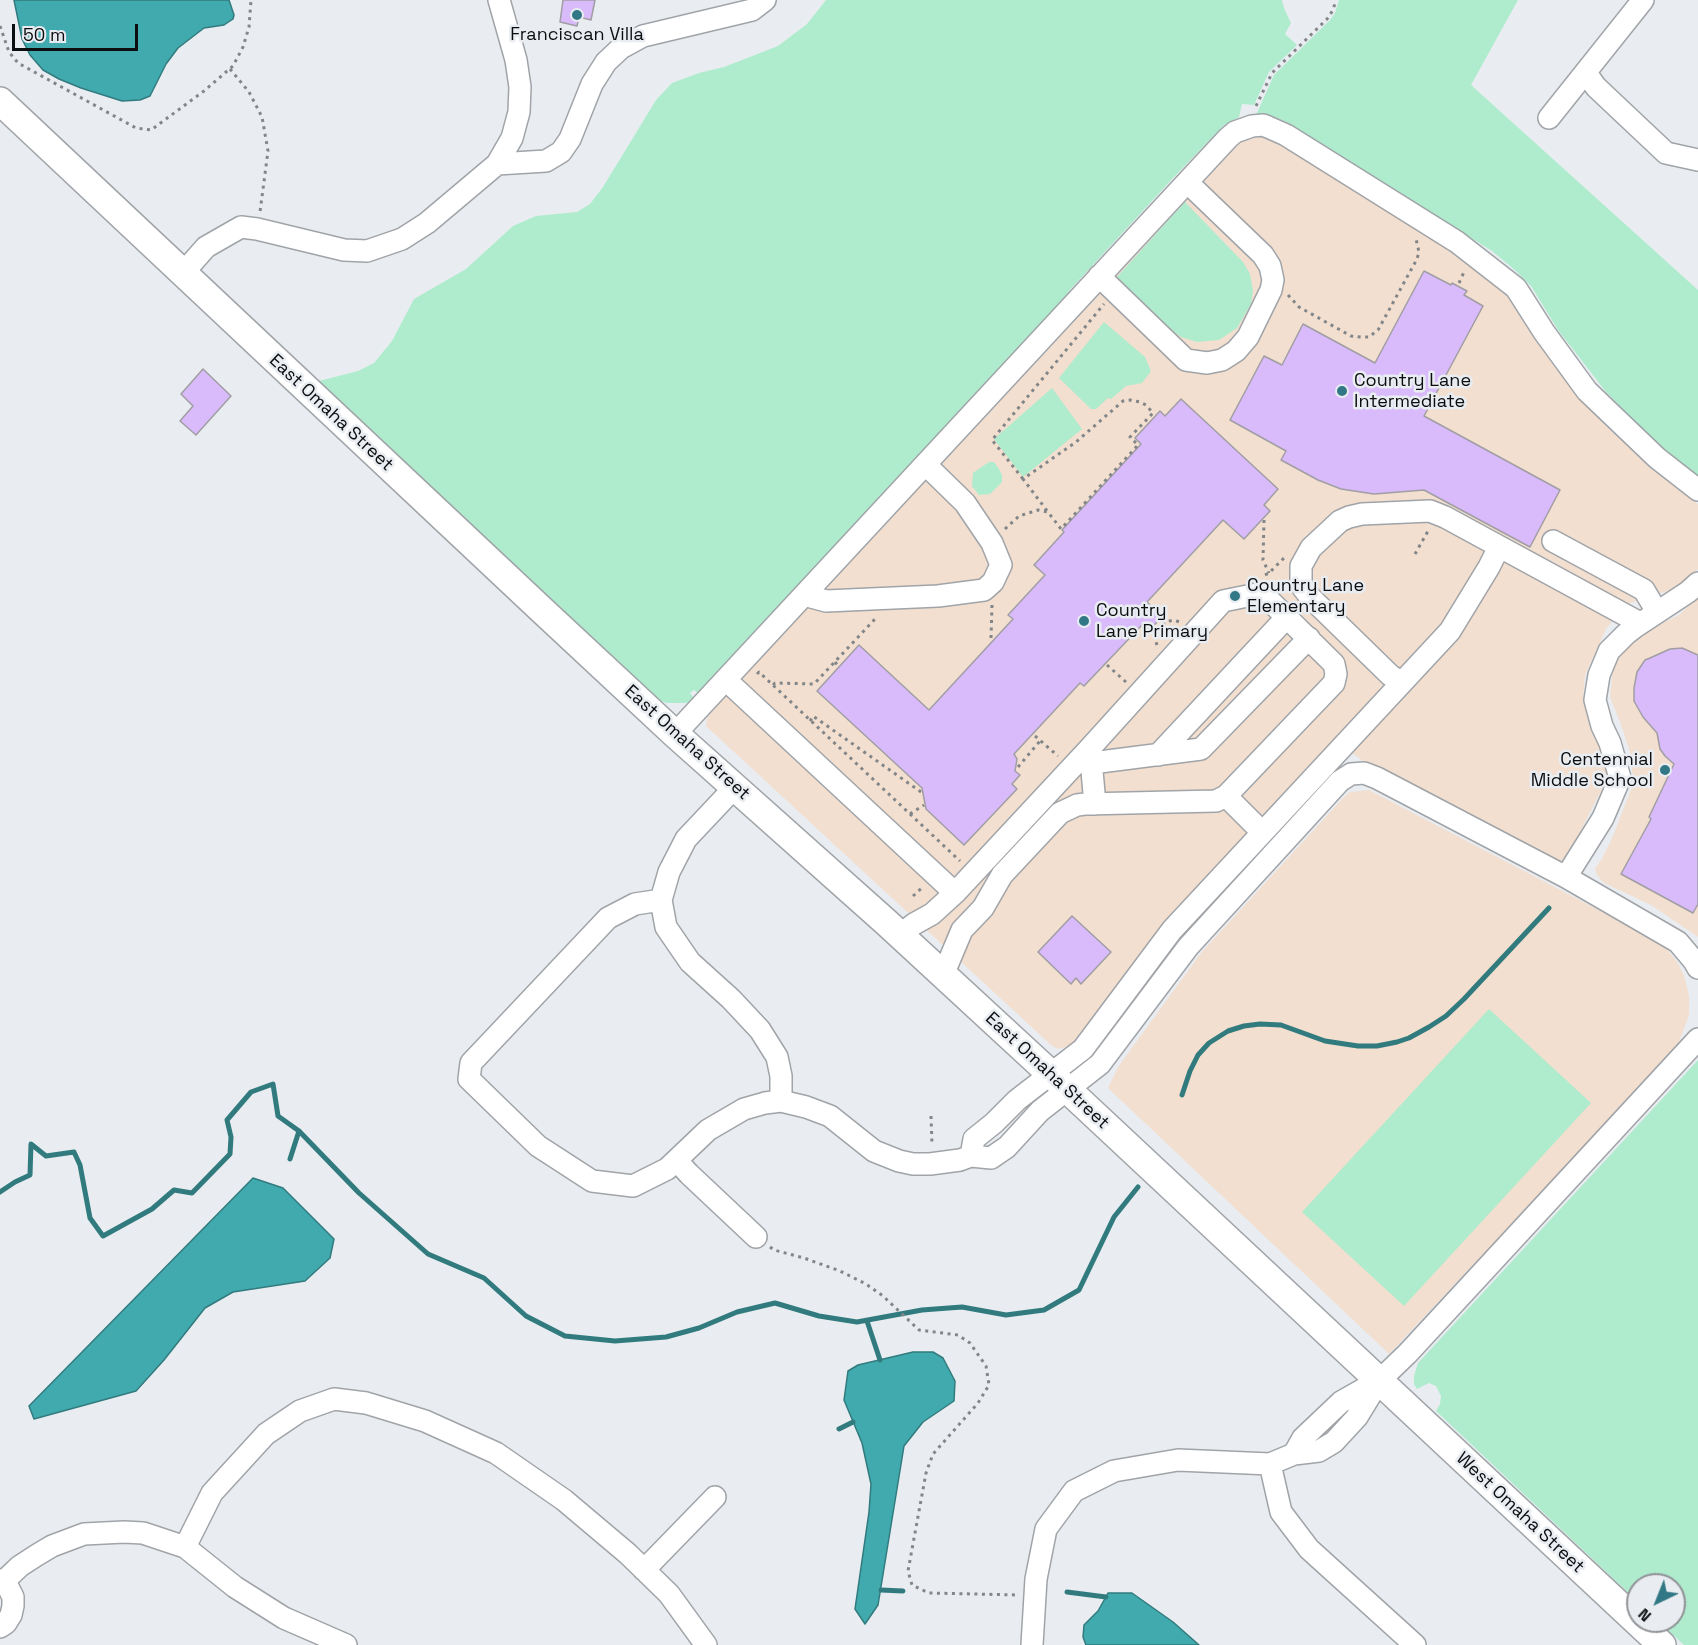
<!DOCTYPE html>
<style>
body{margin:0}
#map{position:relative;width:1698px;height:1645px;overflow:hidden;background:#e9edf1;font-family:"Space Grotesk",sans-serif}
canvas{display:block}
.north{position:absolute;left:1626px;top:1573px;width:60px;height:60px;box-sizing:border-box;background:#e9edf1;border:2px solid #919397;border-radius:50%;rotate:223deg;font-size:16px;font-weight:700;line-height:24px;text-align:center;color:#0c0d0f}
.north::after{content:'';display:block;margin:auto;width:21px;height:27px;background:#327785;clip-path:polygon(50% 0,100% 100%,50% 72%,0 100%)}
.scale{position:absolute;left:12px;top:24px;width:126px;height:27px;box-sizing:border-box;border:3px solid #0c0d0f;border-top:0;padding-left:8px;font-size:18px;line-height:21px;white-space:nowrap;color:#0c0d0f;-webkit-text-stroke:4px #e9edf1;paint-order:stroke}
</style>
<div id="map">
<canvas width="1698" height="1645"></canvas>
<div class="north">N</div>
<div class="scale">50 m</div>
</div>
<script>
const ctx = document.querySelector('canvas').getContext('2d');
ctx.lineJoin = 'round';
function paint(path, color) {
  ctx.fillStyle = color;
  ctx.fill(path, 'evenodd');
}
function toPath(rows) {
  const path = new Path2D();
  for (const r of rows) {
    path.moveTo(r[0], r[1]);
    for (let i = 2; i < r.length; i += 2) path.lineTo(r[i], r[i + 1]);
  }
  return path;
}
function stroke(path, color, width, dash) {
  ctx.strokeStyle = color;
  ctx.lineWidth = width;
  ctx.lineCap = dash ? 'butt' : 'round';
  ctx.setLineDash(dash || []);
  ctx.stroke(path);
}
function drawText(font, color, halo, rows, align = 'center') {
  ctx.font = font + ' "Space Grotesk",sans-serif';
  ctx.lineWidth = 5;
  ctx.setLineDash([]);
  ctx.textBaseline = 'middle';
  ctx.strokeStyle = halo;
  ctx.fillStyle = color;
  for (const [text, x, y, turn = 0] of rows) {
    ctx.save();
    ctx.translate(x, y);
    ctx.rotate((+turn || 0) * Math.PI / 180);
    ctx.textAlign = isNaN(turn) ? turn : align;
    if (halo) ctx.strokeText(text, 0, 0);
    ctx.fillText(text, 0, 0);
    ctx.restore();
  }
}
paint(toPath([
 [1260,137,1270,139,1282,146,1486,272,1499,283,1645,460,1679,490,1698,504,1698,569,1685,583,1676,588,1627,604,1606,629,1585,675,1583,700,1603,749,1607,772,1603,787,1566,859,1554,862,1366,763,1335,741,1073,1045,1058,1049,1051,1045,706,726,707,719,712,711,1239,144,1245,140],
 [1698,597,1698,937,1651,905,1604,883,1597,875,1595,869,1603,857,1613,836,1633,784,1631,755,1620,722,1610,697,1613,667,1629,644,1656,626,1679,615],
 [1369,790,1658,941,1667,949,1677,962,1684,975,1689,996,1689,1015,1678,1045,1659,1067,1389,1354,1108,1088,1118,1067,1201,953,1343,798,1350,792]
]), '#f2dfcf');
paint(toPath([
 [826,0,1282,0,1284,8,1291,23,1285,34,1297,45,1269,72,1254,105,1242,104,1239,117,1223,126,1174,177,1068,292,1070,295,699,694,694,690,690,693,695,699,691,702,685,703,667,703,657,700,315,386,319,381,358,371,374,363,392,341,414,299,466,269,513,226,536,216,577,212,590,204,603,187,656,100,672,83,699,73,724,67,778,46,807,24],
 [1339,0,1518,0,1471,85,1698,290,1698,477,1659,446,1606,392,1558,330,1531,286,1516,271,1492,251,1286,122,1277,118,1258,117,1256,115,1274,75,1330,20,1335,13],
 [1185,202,1243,262,1250,274,1253,291,1251,304,1237,328,1219,340,1197,342,1181,337,1174,332,1117,277],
 [1104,322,1145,357,1151,371,1142,383,1126,386,1111,399,1108,398,1096,409,1091,409,1059,378],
 [1052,388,1082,429,1023,477,994,439],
 [989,462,994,462,999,469,1002,475,1002,482,990,494,979,495,972,486,973,473],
 [1489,1009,1591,1103,1404,1306,1302,1212],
 [1698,1060,1698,1645,1684,1645,1658,1621,1674,1621,1674,1585,1638,1585,1638,1602,1436,1411,1440,1404,1441,1396,1436,1386,1429,1383,1417,1389,1414,1384,1414,1376,1418,1363]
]), '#afeccd');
const water = toPath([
 [14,0,229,0,234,15,233,19,224,25,204,28,178,48,166,64,150,96,140,100,122,101,81,88,59,79,43,70,30,55,22,39,14,0],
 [253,1178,283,1188,334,1239,330,1258,305,1281,233,1292,205,1308,164,1360,136,1391,34,1419,29,1406,253,1178],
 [913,1352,933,1352,943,1358,955,1381,954,1401,923,1422,904,1446,878,1605,865,1624,855,1609,869,1512,871,1484,862,1443,844,1400,848,1371,858,1365,913,1352],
 [1108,1593,1132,1593,1173,1622,1199,1645,1086,1645,1083,1637,1084,1625,1098,1611,1108,1593]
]);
paint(water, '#41aaae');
stroke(water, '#317b7e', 1.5);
stroke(toPath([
 [1182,1095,1190,1071,1198,1055,1209,1043,1228,1031,1244,1026,1260,1024,1281,1025,1325,1041,1358,1046,1377,1046,1397,1042,1409,1038,1429,1027,1446,1016,1464,999,1549,908],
 [290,1159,299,1131],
 [0,1192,15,1182,30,1175,31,1144,46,1156,74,1152,80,1165,90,1218,103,1236,152,1209,174,1190,192,1193,230,1154,231,1137,227,1120,251,1092,273,1084,278,1116,299,1131,359,1193,428,1254,484,1278,526,1316,565,1336,615,1341,666,1337,699,1328,737,1312,775,1303,819,1316,857,1322,922,1310,962,1307,1006,1315,1044,1310,1079,1290,1114,1217,1138,1187],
 [867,1321,880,1360],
 [839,1429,853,1422],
 [881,1590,903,1591],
 [1067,1592,1106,1597]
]), '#317b7e', 5);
const building = toPath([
 [563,0,595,0,591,20,579,17,577,26,560,22,563,0],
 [1424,271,1451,285,1452,283,1467,291,1464,295,1483,306,1424,416,1560,490,1530,547,1424,490,1374,494,1341,489,1318,480,1281,460,1286,451,1230,420,1264,356,1282,365,1303,324,1375,363,1424,271],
 [203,369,231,396,196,435,180,421,193,406,181,394,203,369],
 [1181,399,1278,489,1264,505,1270,511,1244,539,1223,520,1147,602,1162,616,1150,630,1143,624,1084,686,1080,683,1014,754,1017,759,1015,771,1020,775,1012,784,1017,789,964,845,926,809,922,788,817,691,859,645,929,710,1013,619,1008,615,1045,575,1034,565,1064,532,1062,530,1141,444,1135,438,1160,411,1165,416,1181,399],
 [1682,648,1698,655,1698,904,1693,913,1621,874,1651,819,1649,817,1674,764,1665,756,1660,749,1657,733,1643,717,1634,701,1634,688,1637,672,1645,660,1650,658,1670,649,1682,648],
 [1072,916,1111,952,1081,984,1076,978,1071,984,1038,952,1072,916]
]);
paint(building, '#d9bbfc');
stroke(building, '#a09ea3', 1.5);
const minor = toPath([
 [1586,73,1596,87,1666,153,1698,160],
 [1549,118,1643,0],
 [497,164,546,161,561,152,570,139,592,84,606,62,621,48,643,36,752,10,765,0],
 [183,273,206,247,241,227,257,229,344,250,367,251,402,239,427,223,497,164,512,138,519,112,520,87,516,60,499,0],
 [1099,276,1186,360,1207,363,1222,360,1236,351,1248,337,1271,290,1273,280,1270,266,1263,255,1187,182],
 [1553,541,1644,590,1657,612],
 [804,595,826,601,938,596,984,590,993,582,1001,565,992,543,965,503,926,465],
 [726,680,955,893],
 [1401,683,1390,675,1310,597,1303,588,1301,581,1301,566,1311,548,1340,521,1349,517,1362,514,1430,511,1445,517,1640,623],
 [675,734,1228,138,1235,132,1252,126,1263,125,1268,127,1286,135,1457,242,1516,288,1544,332,1587,391,1657,458,1698,490],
 [1090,749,1095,804],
 [1158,755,1287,617],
 [1092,763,1201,749,1309,638],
 [735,787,686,839,669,872,661,900,635,904,608,918,471,1063,469,1079,538,1146,592,1181,633,1186,667,1169,708,1130,744,1109,765,1103,781,1101,806,1107,830,1116,874,1151,899,1161,913,1164,930,1164,960,1160,971,1156,991,1158,1007,1147,1040,1111,1100,1064,1188,947,1340,781,1351,774,1364,773,1377,778,1566,877,1678,942,1694,961,1698,968],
 [1226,796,1262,832],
 [1566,877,1603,818,1620,778,1610,743,1602,726,1595,700,1599,675,1609,651,1626,634,1635,627,1688,592,1698,583],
 [661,900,666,927,690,962,731,999,760,1030,777,1057,781,1076,781,1101],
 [900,935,914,924,932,914,955,893,1090,748,1223,601,1262,593,1334,664,1336,674,1334,683,1226,796,1216,801,1085,804,1077,805,1060,813,1002,875,983,908,962,930,943,975],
 [971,1156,974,1139,994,1123,1017,1100,1083,1049,1172,930,1450,631,1489,567,1499,547],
 [677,1161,689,1174,756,1237],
 [1294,1454,1303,1438,1341,1402,1378,1381],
 [1270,1464,1281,1512,1309,1549,1415,1645],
 [185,1547,212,1493,266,1434,300,1411,334,1399,366,1403,425,1421,496,1453,564,1500,628,1554,669,1594,706,1645],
 [644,1570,715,1497],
 [0,1580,9,1589,13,1597,13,1606,11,1615,6,1623,0,1627],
 [3,1582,20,1566,37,1555,52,1546,84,1534,124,1532,143,1533,185,1547,235,1587,284,1618,346,1645],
 [1032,1645,1036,1579,1046,1529,1074,1491,1114,1471,1178,1460,1270,1464,1294,1454,1319,1451,1334,1442,1357,1417,1379,1381,1407,1354,1698,1039]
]);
const major = toPath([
 [0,101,544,612,675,734,887,923,1067,1089,1662,1645]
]);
stroke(minor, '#a0a4a8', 24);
stroke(major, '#a0a4a8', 30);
stroke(toPath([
 [0,26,9,52,18,63,136,128,151,130,204,91,233,66,243,47,249,27,251,0],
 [230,69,249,92,262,117,268,151,260,212],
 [1256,106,1272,73,1327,19,1333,10,1336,0],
 [1459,283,1465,270],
 [1288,295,1299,307,1351,336,1361,337,1369,337,1378,330,1417,259,1419,252,1416,239],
 [1023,479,992,440,1104,304],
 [1264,520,1263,560,1269,573],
 [1005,529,1019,516,1038,510,1048,512,1061,529,1138,445,1130,437,1153,413,1146,405,1140,402,1130,400,1123,401,1076,442,1023,479,1048,512],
 [1415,554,1428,531],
 [1265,575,1269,573,1284,558],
 [991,638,992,605],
 [1157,645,1156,642,1156,634,1160,627,1166,622,1173,620,1180,622],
 [835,662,839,667],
 [1107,665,1126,682],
 [757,674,759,672,960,861],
 [773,685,775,683,814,684,876,618],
 [810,721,813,716,921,792],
 [1035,736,1058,756],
 [1018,767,1040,741],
 [910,814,924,805],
 [913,896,923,887],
 [931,1116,932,1144],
 [770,1247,774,1250,804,1258,840,1271,866,1284,883,1296,919,1330,958,1335,970,1343,986,1366,989,1385,978,1403,933,1454,926,1473,908,1571,912,1585,929,1593,1018,1595]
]), '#838689', 3, [3, 4.5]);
stroke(minor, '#fff', 21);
stroke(major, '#fff', 27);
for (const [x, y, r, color] of [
 [577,15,6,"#327785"],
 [1342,391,6,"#327785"],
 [1235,596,6,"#327785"],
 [1084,621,6,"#327785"],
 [1665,770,6,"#327785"]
]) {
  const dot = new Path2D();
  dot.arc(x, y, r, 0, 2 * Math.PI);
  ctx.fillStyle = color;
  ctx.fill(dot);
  stroke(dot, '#e9edf1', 2);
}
drawText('18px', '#0c0d0f', '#e9edf1', [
 ["Franciscan Villa",577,35,"center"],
 ["Country Lane",1354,381],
 ["Intermediate",1354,402],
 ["Country Lane",1247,586],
 ["Elementary",1247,607],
 ["Country",1096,611],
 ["Lane Primary",1096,632],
 ["Centennial",1653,760,"right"],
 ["Middle School",1653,781,"right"]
], 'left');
drawText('18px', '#0c0d0f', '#e9edf1', [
 ["East Omaha Street",331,413,43],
 ["East Omaha Street",687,743,42],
 ["East Omaha Street",1047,1071,43],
 ["West Omaha Street",1520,1513,43]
]);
</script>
